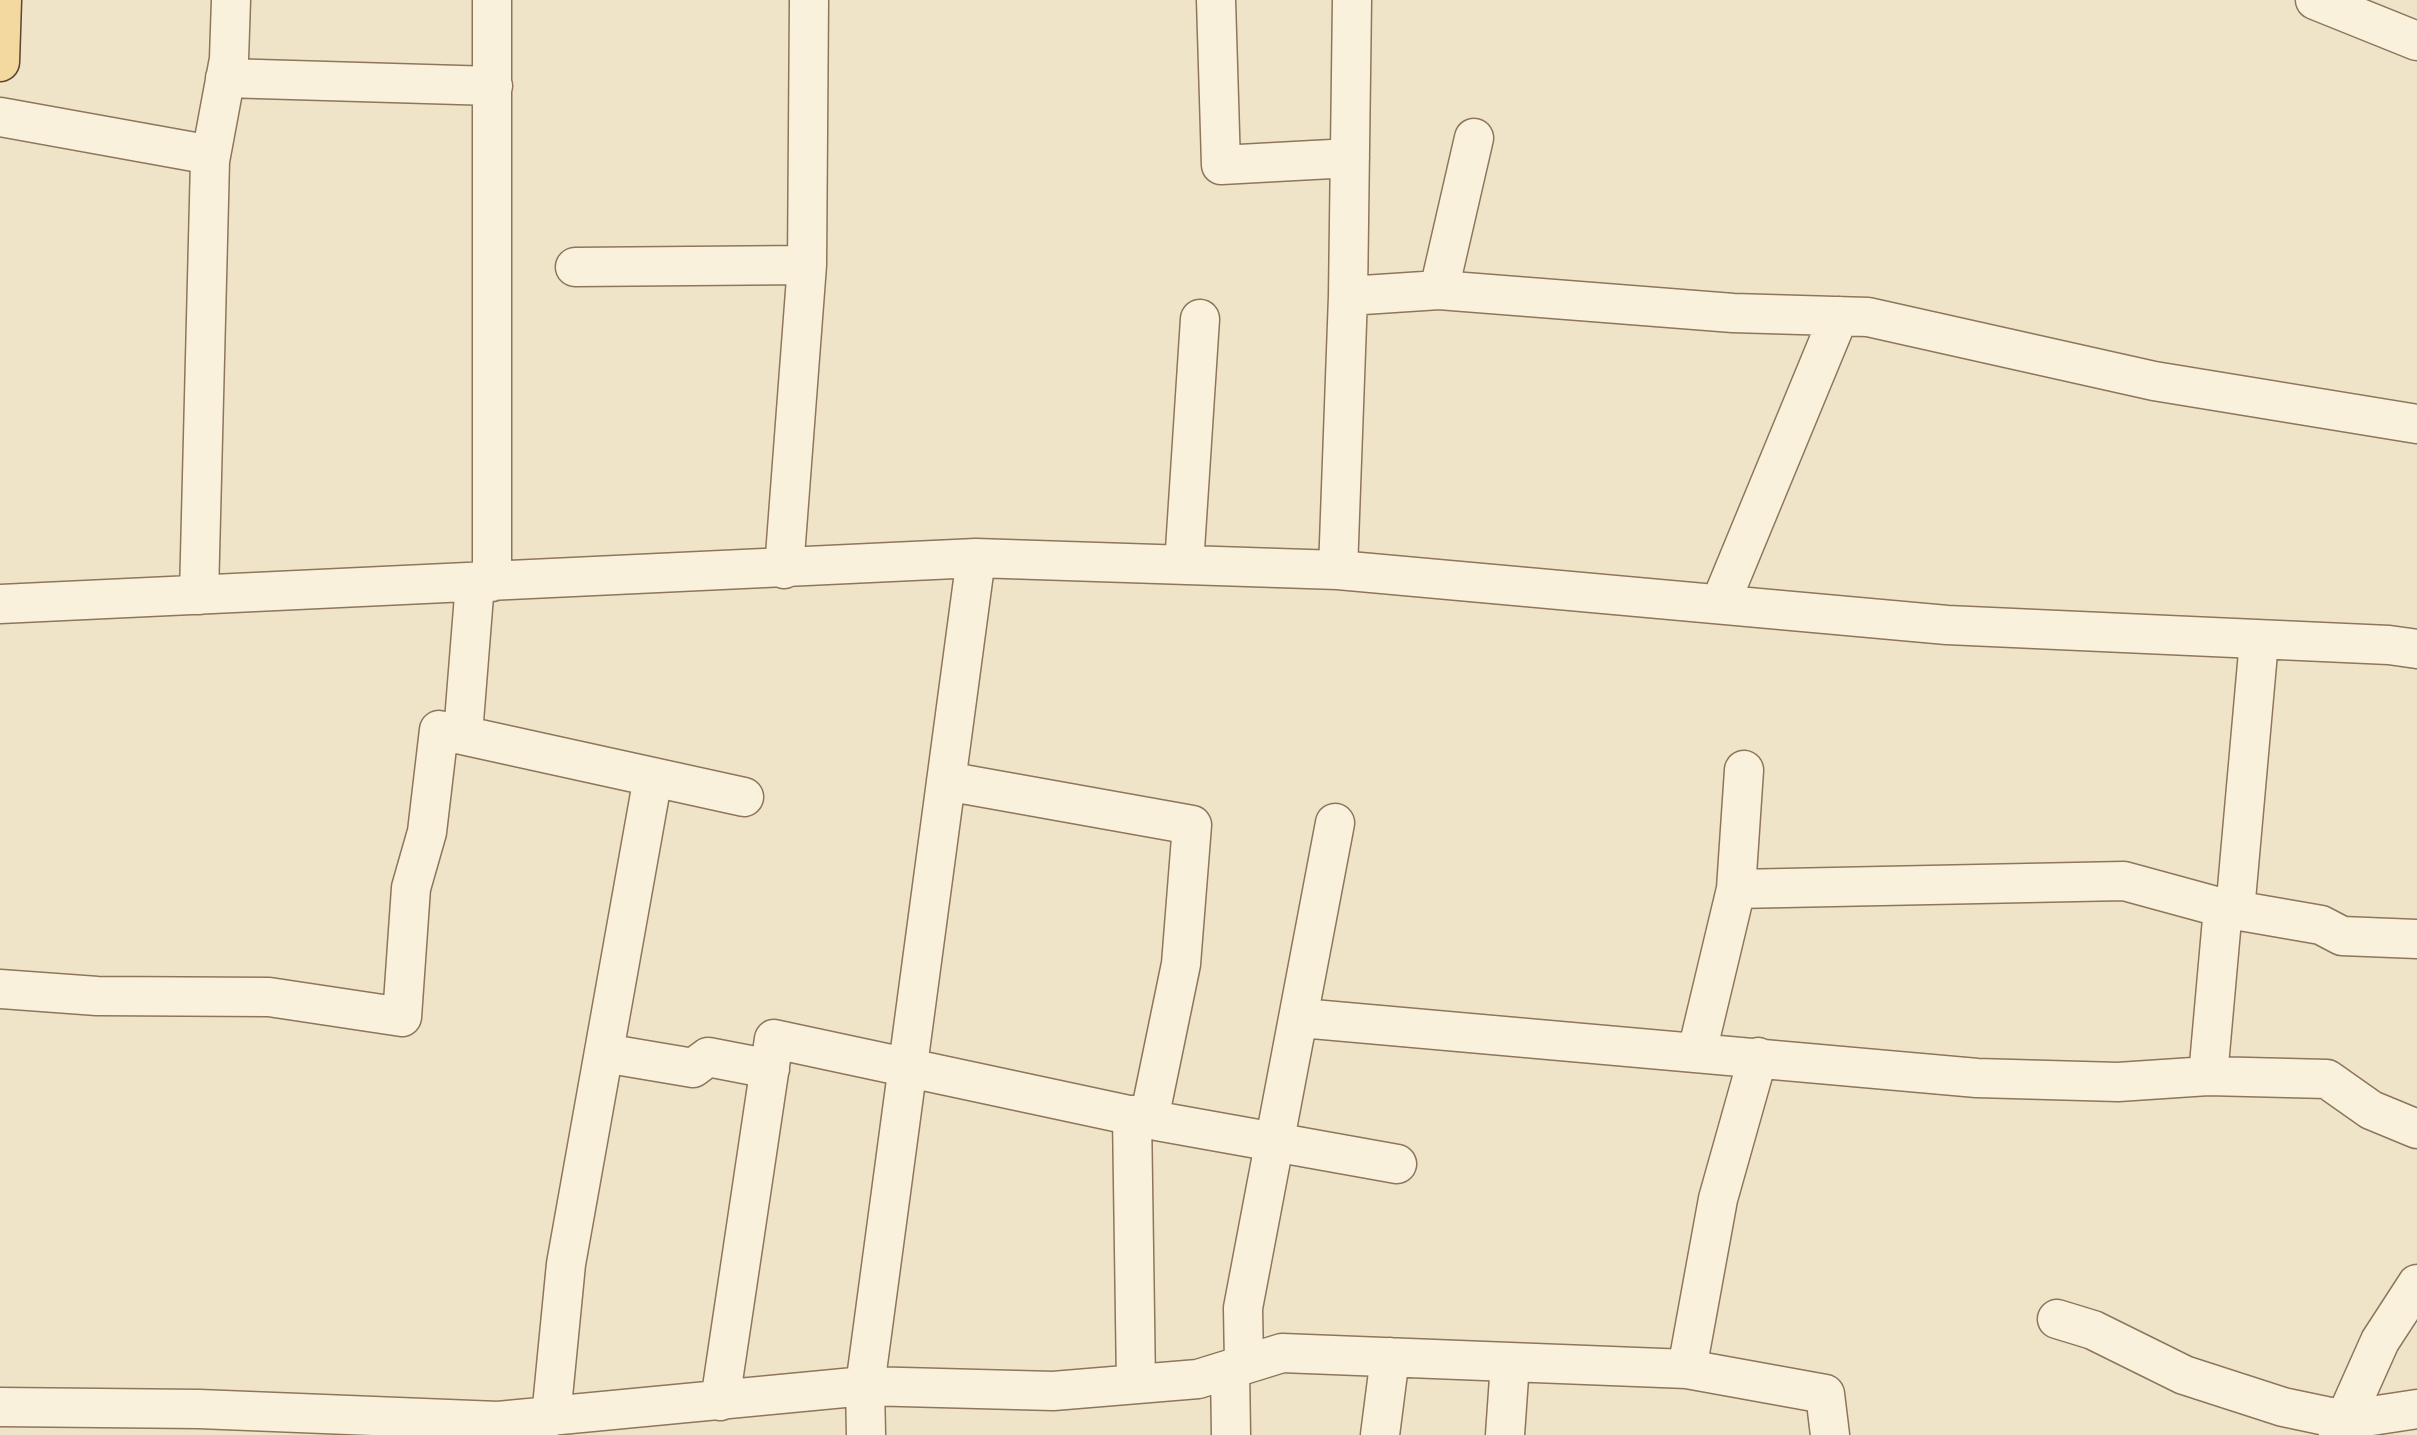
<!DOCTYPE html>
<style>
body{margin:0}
canvas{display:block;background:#f0e4c8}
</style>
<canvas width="2417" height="1435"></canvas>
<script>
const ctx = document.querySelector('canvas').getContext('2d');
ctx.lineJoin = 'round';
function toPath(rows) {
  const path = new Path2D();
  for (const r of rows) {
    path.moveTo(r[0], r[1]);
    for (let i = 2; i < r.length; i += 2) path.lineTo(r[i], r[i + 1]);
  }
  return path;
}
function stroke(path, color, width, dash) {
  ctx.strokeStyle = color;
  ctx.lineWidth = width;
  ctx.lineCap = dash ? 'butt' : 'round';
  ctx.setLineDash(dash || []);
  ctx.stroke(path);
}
const minor = toPath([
 [1216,0,1221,165,1350,158],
 [2315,0,2417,41],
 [225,78,493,86],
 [0,117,211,155],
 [575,267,807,265],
 [1439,290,1474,138],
 [1348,296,1439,290,1733,313,1868,317,2154,381,2417,424],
 [1184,565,1200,319],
 [784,569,807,265,809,0],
 [1338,570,1348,296,1352,0],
 [492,582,492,0],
 [199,595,210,161,229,59,231,0],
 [0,604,976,558,1338,570,1947,625,2389,645,2417,649],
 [1720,604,1839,316],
 [463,734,475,583],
 [946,781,1192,825,1181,964,1149,1119],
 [1736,889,2124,881,2223,908,2321,925,2342,936,2417,939],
 [2235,911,2259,641],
 [0,989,97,996,269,997,402,1017,411,888,427,832,439,730,744,797],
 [1301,1018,1977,1078,2118,1082,2208,1076,2327,1079,2371,1110,2417,1129],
 [1697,1052,1736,889,1744,770],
 [604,1053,693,1068,708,1057,770,1069],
 [2208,1076,2223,908],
 [1132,1115,1136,1384],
 [2057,1319,2093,1330,2184,1375,2283,1407,2345,1420,2417,1409],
 [1244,1364,1243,1308,1335,823],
 [1230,1369,1231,1435],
 [1687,1369,1718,1199,1758,1057],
 [720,1401,774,1039,1157,1121,1397,1164],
 [0,1407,199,1409,498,1421,865,1386,1053,1391,1198,1379,1282,1353,1687,1369,1825,1394,1830,1435],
 [551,1417,566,1264,653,777],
 [866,1435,865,1386,976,558],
 [1380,1435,1390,1357],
 [1505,1435,1510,1363],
 [2338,1435,2380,1341,2417,1284]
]);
const major = toPath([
 [0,62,2,0]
]);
stroke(minor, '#8d765c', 41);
stroke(major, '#5b4430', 41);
stroke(minor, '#faf1dc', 38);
stroke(major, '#f3d9a0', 38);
</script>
